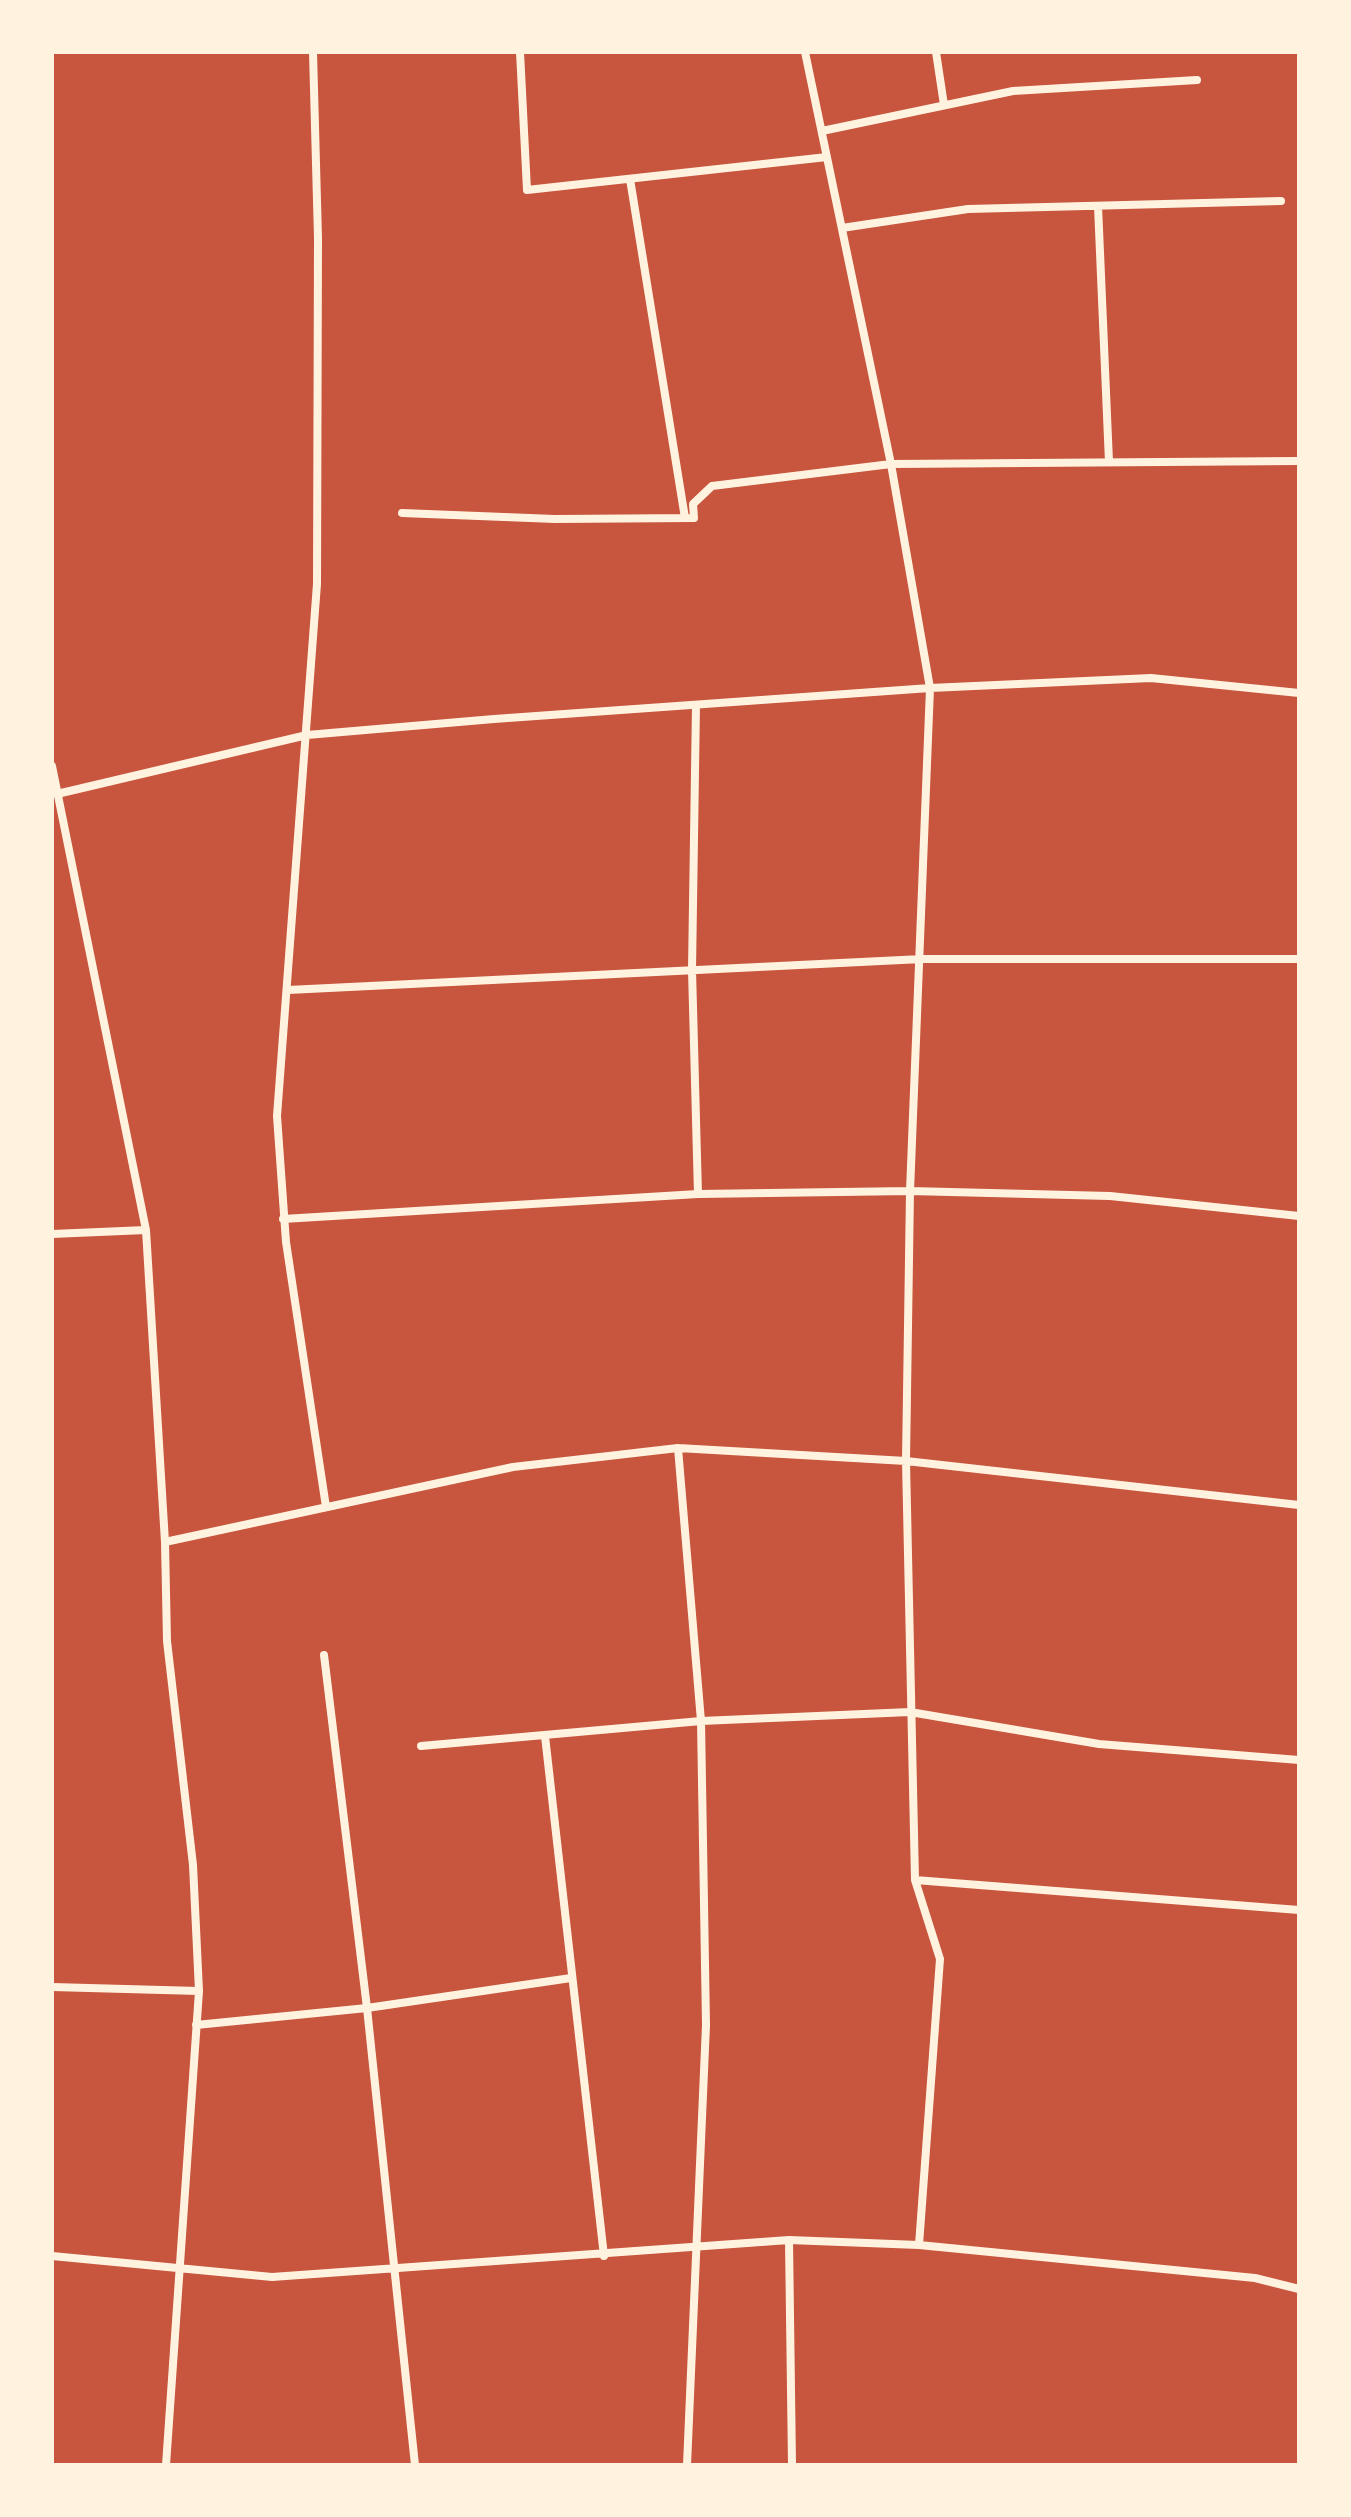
<!DOCTYPE html>
<style>
body{margin:0}
#map{position:relative;width:1351px;height:2517px;overflow:hidden;background:#c8553d;font-family:"Varela Round",sans-serif}
canvas{display:block}
.frame{position:absolute;inset:0;border:54px solid #fff3e0;pointer-events:none}
</style>
<div id="map">
<canvas width="1351" height="2517"></canvas>
<div class="frame"></div>
</div>
<script>
const ctx = document.querySelector('canvas').getContext('2d');
ctx.lineJoin = 'round';
function toPath(rows) {
  const path = new Path2D();
  for (const r of rows) {
    path.moveTo(r[0], r[1]);
    for (let i = 2; i < r.length; i += 2) path.lineTo(r[i], r[i + 1]);
  }
  return path;
}
function stroke(path, color, width, dash) {
  ctx.strokeStyle = color;
  ctx.lineWidth = width;
  ctx.lineCap = dash ? 'butt' : 'round';
  ctx.setLineDash(dash || []);
  ctx.stroke(path);
}
stroke(toPath([
 [313,52,318,238,317,584,277,1116,286,1242,326,1507],
 [520,52,527,190,827,157],
 [805,52,891,464,930,688,910,1191,906,1461,915,1880,940,1959,919,2245],
 [936,52,944,105],
 [822,131,1013,91,1197,80],
 [630,179,685,518],
 [1098,206,1109,462],
 [842,228,968,209,1281,201],
 [402,513,555,519,694,518,693,504,712,486,891,464,1299,461],
 [696,705,692,970,698,1194],
 [52,766,146,1230,165,1542,167,1641,193,1865,199,1991,166,2465],
 [57,794,307,735,494,719,930,688,1151,678,1299,693],
 [288,990,922,959,1299,959],
 [283,1219,698,1194,910,1191,1110,1196,1299,1216],
 [52,1234,146,1230],
 [678,1448,701,1721,706,2025,687,2465],
 [165,1542,513,1467,678,1448,906,1461,1299,1505],
 [324,1655,367,2008,415,2465],
 [545,1736,604,2256],
 [421,1746,701,1721,910,1712,1099,1744,1299,1760],
 [915,1880,1299,1910],
 [52,1987,199,1991],
 [196,2025,367,2008,571,1978],
 [789,2240,792,2465],
 [52,2256,272,2277,789,2240,919,2245,1255,2278,1299,2289]
]), '#fff3e0', 8);
</script>
